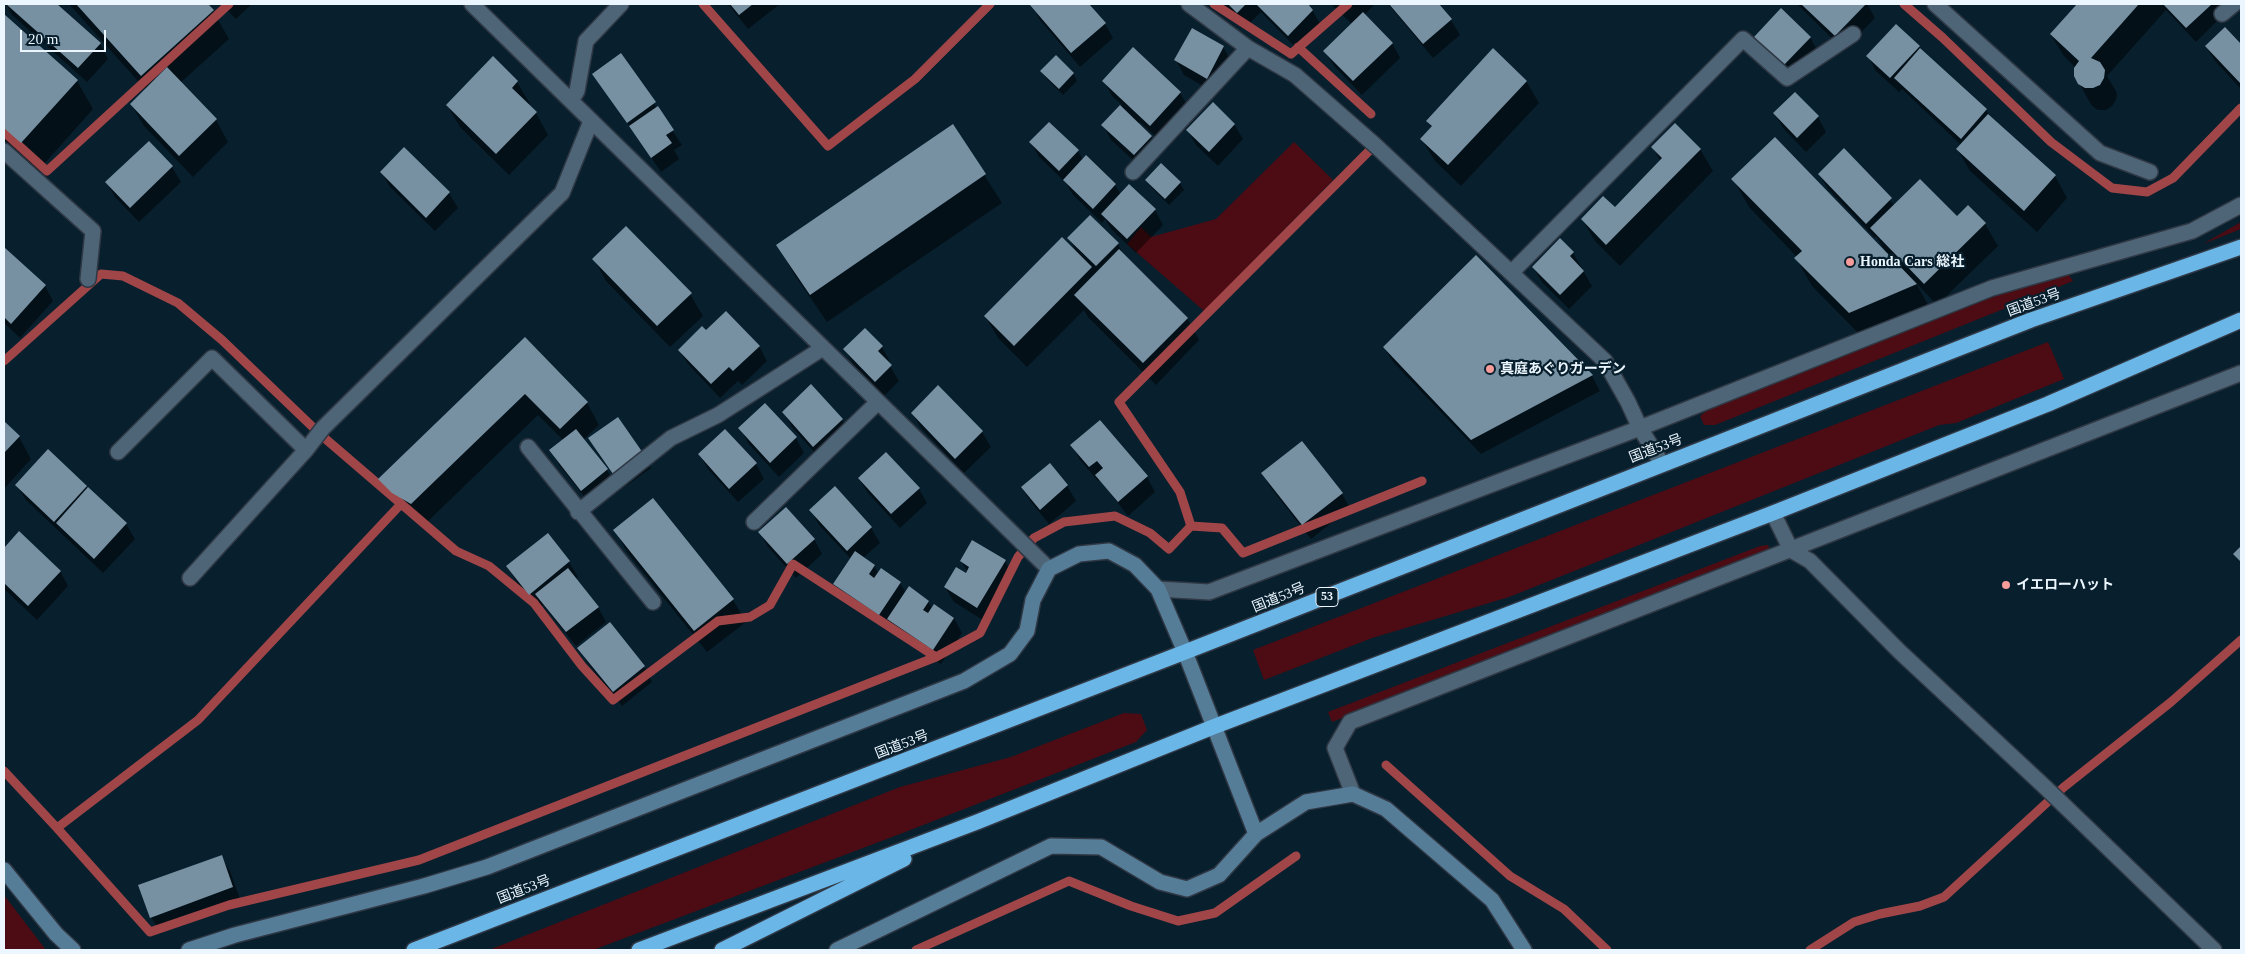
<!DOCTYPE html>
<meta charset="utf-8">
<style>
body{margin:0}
#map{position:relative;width:2245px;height:954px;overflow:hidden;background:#081f2d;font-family:"Times New Roman",serif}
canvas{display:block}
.frame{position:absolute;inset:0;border:5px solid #ebf6fe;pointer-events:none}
.scale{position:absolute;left:20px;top:30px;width:86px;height:22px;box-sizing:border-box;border:2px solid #ebf6fe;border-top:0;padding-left:6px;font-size:15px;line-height:18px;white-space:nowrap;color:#ebf6fe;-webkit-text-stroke:4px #081f2d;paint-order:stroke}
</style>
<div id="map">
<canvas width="2245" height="954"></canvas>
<div class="frame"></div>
<div class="scale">20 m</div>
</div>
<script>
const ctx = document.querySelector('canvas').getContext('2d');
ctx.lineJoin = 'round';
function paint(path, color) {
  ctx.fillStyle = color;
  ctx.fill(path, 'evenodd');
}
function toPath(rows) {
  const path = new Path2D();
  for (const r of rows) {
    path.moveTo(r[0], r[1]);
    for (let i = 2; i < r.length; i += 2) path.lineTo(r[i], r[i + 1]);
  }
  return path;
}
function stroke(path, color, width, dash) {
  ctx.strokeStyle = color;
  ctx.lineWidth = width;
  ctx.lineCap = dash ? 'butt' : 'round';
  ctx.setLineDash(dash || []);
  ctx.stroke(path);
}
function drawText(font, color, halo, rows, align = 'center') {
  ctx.font = font + ' "Times New Roman","Noto Sans JP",serif';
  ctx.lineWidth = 4.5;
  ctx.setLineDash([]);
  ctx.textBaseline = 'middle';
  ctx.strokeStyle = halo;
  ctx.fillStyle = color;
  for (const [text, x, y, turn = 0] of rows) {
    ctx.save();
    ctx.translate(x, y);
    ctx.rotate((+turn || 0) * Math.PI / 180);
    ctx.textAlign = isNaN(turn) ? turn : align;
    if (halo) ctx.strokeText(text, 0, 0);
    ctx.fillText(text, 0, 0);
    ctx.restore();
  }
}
paint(toPath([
 [1294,142,1333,180,1204,311,1127,244,1141,227,1151,237,1216,219],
 [2241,222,2241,229,2203,244],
 [2067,272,2073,281,1715,425,1704,425,1700,416,1709,409,1990,298],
 [2048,342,2064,379,1956,423,1939,425,1509,597,1372,638,1264,680,1253,650],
 [1768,545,1770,550,1763,555,1332,722,1328,712,1760,546],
 [1124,713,1141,714,1147,730,1136,742,900,834,593,950,489,950,900,787,1011,757],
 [4,895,46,950,4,950]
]), '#4d0c13');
paint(toPath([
 [6,4,55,4,100,44,108,59,87,82,12,15],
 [69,4,207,4,213,11,229,39,180,83,216,120,228,142,193,177,144,126,131,104,146,90],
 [221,4,252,4,236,19],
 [728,4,780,4,748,29],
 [1034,4,1088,4,1105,24,1113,38,1080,67,1040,20,1032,6],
 [1223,4,1306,4,1312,10,1321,25,1297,49,1261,12,1246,27],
 [1331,4,1375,4,1364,15,1392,43,1400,58,1362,95,1334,66,1325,51,1352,24],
 [1388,4,1437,4,1451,20,1460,35,1433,58],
 [1797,4,1867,4,1875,18,1844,50],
 [2079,4,2232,4,2233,5,2196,42,2166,10,2107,76,2117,93,2116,100,2112,106,2106,110,2098,110,2092,106,2075,76,2076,68,2064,56,2051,35],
 [4,16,77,81,93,109,38,171,4,140,4,129,25,149,27,147,4,126],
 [2225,29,2241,46,2241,89,2215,61,2206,47],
 [1810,37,1818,52,1792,79,1764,52,1755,38],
 [1919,46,1922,51,1986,110,1992,119,2055,176,2067,198,2037,232,1970,171,1957,149,1961,145,1902,89,1899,92,1876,71,1868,56],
 [1223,47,1232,62,1215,93,1184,75,1176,60],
 [1134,49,1180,93,1189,108,1159,140,1140,122,1138,124,1151,136,1160,151,1143,169,1111,140,1103,125,1122,105,1112,96,1104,81],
 [621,55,682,145,674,150,679,159,661,172,594,74],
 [1042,71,1073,73,1077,81,1063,95,1046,78],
 [1526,81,1539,103,1461,186,1435,161,1422,140,1432,128,1428,121],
 [517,82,530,104,528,106,536,113,548,135,509,175,460,127,447,105],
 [1775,114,1818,117,1826,132,1806,152,1783,128],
 [1234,124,1243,139,1218,166,1196,145,1188,131],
 [953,126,1002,203,827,322,794,274,778,245],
 [149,142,172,167,181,182,139,222,115,197,107,183],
 [1031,143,1078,151,1083,160,1115,185,1121,195,1155,210,1163,225,1136,253,1111,229,1105,219,1102,223,1073,195,1066,183,1039,157],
 [1653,148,1700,149,1713,171,1620,266,1595,241,1582,219,1615,209,1661,162],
 [404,149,449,193,458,208,435,231,390,187,382,173],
 [1844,150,1894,205,1985,224,1998,246,1937,305,1916,283,1932,312,1866,341,1812,286,1796,258,1797,257,1749,207,1733,179,1885,251,1876,236,1875,238,1828,189,1819,174],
 [1146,180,1180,183,1184,190,1169,205,1151,187],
 [1069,238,1118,244,1125,257,1187,318,1199,340,1156,385,1088,317,1084,310,1027,367,998,338,985,316,1077,253],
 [4,249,45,286,53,301,20,338,4,323],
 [1573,253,1592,286,1569,309,1542,282,1533,267],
 [1476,257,1592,376,1600,391,1481,454,1393,362,1384,347],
 [594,259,690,294,703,316,670,347,606,281],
 [706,332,759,346,767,361,742,385,738,381,720,398,688,364,679,350],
 [525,338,587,403,599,425,583,440,607,470,615,485,591,505,559,465,551,450,563,440,538,415,424,525,406,514,393,501,380,479],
 [882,347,890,362,888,363,899,381,884,396,853,364,845,349],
 [811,386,842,420,851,434,822,461,792,427,783,412],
 [938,387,982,432,991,447,964,473,921,428,912,413],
 [4,423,19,437,31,459,4,489],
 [740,428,796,438,804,453,779,477,748,443],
 [1072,445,1147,477,1155,492,1128,516,1100,480,1098,481,1080,460],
 [48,451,126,524,135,539,103,573,26,500,17,486],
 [598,453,642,453,651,468,623,488],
 [699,454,756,464,764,479,738,502,708,469],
 [1049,465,1067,486,1076,501,1049,524,1031,502,1022,488],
 [1262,473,1342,494,1350,508,1311,539,1271,488],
 [859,479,919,489,927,503,900,528,868,493],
 [835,488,871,528,880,543,863,558,874,566,878,573,881,570,900,583,906,593,928,601,932,609,954,618,962,633,941,664,897,634,891,624,888,629,843,598,835,584,851,559,819,525,811,510],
 [653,499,733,600,746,622,707,652,627,552,615,530],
 [19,533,60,571,68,586,37,620,4,589,4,550],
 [760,533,814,539,822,554,796,578,768,547],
 [547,535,569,562,578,577,575,579,598,607,606,622,576,646,543,605,538,609,516,581,508,567],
 [961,561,1005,561,1013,576,986,622,954,602,945,587,966,574,968,572],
 [609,624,644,667,652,682,622,706,588,663,579,649],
 [221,857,230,871,241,902,160,932,151,917]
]), '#0007');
stroke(toPath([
 [703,4,828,146,915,79,990,4],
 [1214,4,1291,54,1348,4],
 [1904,4,1943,38,2051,142,2112,188,2147,192,2173,178,2241,108],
 [1298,47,1371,114],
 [4,132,47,171,229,4],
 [4,361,101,274,123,276,178,303,222,340,321,435,456,551,489,566,534,603,582,666,613,700,718,621,750,617,770,605,793,564,936,657,980,633,1018,557,1034,538,1064,522,1115,516,1150,533,1169,549,1191,526,1222,528,1243,553,1422,481],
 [1191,526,1180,492,1119,402,1371,149],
 [1386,765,1510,876,1564,909,1607,950],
 [4,771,57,828,198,720,401,504],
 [57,828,150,932,229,905,419,860,936,657],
 [916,950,1069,881,1131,906,1178,921,1215,913,1296,856],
 [1810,950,1854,922,1880,914,1920,906,1944,897,2064,787,2171,702,2241,640]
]), '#a04648', 9);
paint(toPath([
 [6,4,57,4,101,43,78,68],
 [76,4,208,4,214,10,141,76],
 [730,4,753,4,739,15],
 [1032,4,1089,4,1106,23,1071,53,1030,5],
 [1228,4,1246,4,1237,13],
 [1256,4,1308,4,1313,10,1288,36],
 [1389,4,1439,4,1452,19,1423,44],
 [1801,4,1866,4,1835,36],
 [2077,4,2139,4,2091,58,2100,62,2105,70,2104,78,2100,85,2093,88,2085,88,2078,84,2074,76,2074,68,2079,61,2050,34],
 [2163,4,2212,4,2186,28],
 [1781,8,1811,37,1783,66,1754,37],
 [1363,12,1393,43,1353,81,1323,51],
 [4,14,78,80,21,143,4,128],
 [1896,24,1920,46,1890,78,1866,56],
 [2225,27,2241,44,2241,84,2205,46],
 [1192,28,1224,46,1207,79,1174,60],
 [1133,47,1181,92,1150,126,1102,81],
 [1493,48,1527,81,1448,165,1420,139,1432,126,1426,121],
 [1920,48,1987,109,1961,139,1894,78],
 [621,53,656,102,627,123,592,74],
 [1056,55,1074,73,1059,89,1040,71],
 [493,56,518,81,512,88,537,112,496,154,446,105],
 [167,67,217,119,179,156,130,104],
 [1795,92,1819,116,1797,138,1773,113],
 [1213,102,1235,124,1209,152,1186,130],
 [1120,105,1152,136,1134,155,1101,125],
 [658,106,674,130,666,135,672,143,651,158,629,126],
 [1988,114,2056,175,2024,211,1956,149],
 [1049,122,1079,150,1059,171,1029,142],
 [1675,123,1701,149,1606,245,1581,219,1603,196,1615,207,1662,158,1651,147],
 [953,124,986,174,810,295,776,245],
 [1775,137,1917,284,1849,313,1794,258,1802,251,1731,179],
 [149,141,173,166,130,208,105,182],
 [404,147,450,192,426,218,380,172],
 [1844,148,1892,198,1866,224,1818,174],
 [1086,155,1116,184,1093,209,1063,180],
 [1161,163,1181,182,1165,199,1145,180],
 [1920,179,1957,216,1968,205,1986,223,1924,284,1870,228],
 [1129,184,1156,209,1127,239,1101,214],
 [1090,215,1119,243,1096,266,1067,238],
 [626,226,692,293,657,326,592,259],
 [1062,237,1092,267,1014,346,984,316],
 [1560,238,1574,252,1570,256,1584,271,1560,295,1532,267],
 [4,247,46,285,11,324,4,317],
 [1119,249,1188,318,1143,363,1074,295],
 [1476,255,1593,375,1471,440,1383,347],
 [726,311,760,346,733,371,729,367,711,384,678,350,702,326,706,330],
 [865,328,883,346,878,351,892,365,875,382,843,349],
 [525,337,588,402,560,429,525,394,411,504,392,493,378,479],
 [811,384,843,419,813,447,782,412],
 [938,385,983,431,955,459,911,413],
 [765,403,797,437,770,463,738,428],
 [618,417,643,453,613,474,588,438],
 [1100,420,1148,476,1118,502,1095,475,1103,468,1097,461,1089,467,1070,445],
 [4,421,20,436,4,453],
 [576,429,608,469,581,491,549,450],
 [725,429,757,463,729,489,698,454],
 [1302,441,1343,493,1302,525,1261,473],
 [48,449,87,486,54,522,15,485],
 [886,452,920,488,891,514,858,478],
 [1050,463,1068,485,1040,510,1021,487],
 [835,486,872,527,847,551,809,510],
 [88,487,127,523,94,559,56,523],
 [653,498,734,599,694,631,613,530],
 [786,507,815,539,787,564,758,532],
 [19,531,61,571,28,606,4,583,4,548],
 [548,533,570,561,529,595,506,566],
 [972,540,1006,560,977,608,944,587,956,567,966,573,969,567,960,561],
 [2241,546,2241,562,2233,554],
 [855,551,875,565,869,574,874,578,881,568,901,582,879,615,833,584],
 [568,568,599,607,566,632,535,594],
 [909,586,929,601,923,610,928,613,934,604,954,618,933,650,887,619],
 [610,622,645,666,613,692,577,648],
 [222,855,233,887,150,918,138,885]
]), '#7791a3');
const street = toPath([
 [472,4,1049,569],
 [1189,4,1248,48,1295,75,1376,146,1605,361,1628,402,1640,428,1662,464],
 [1935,4,2100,153,2150,172],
 [2222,14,2234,4],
 [571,101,577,91,586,41,621,4],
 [4,151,93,231,88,279],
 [1133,172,1248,48],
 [1511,273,1743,39,1787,78,1853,34],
 [528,447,653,602],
 [118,452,212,358,306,450],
 [578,512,671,438,718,415,823,348],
 [1773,513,1791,550,1810,561,1899,651,2046,788,2214,950],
 [754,522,878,402],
 [190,578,306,450,323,428,562,193,591,121],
 [1158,589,1209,592,1640,428,1992,288,2192,231,2241,205],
 [1353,794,1335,748,1350,722,2241,373]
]);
const secondary = toPath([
 [1256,834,1306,802,1353,794,1386,809,1492,900,1524,950],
 [4,870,56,934,73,950],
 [189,950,235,935,424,886,487,867,964,681,1010,654,1027,631,1033,600,1049,569,1079,554,1109,551,1135,565,1158,589,1185,652,1256,834,1219,875,1187,889,1160,882,1101,847,1051,846,837,950]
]);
const highway = toPath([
 [414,950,1185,652,2031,320,2241,247],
 [639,950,977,822,1213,727,1773,513,2048,404,2241,320],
 [722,950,904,859]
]);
stroke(street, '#2f3844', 18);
stroke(secondary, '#2f3844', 18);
stroke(highway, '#2f3844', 18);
stroke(street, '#4d6576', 15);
stroke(secondary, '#567d98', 15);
stroke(highway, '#6ab6e7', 15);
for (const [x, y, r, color] of [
 [1850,262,5,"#f59b9a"],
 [1490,369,5,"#f59b9a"],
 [2006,585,5,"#f59b9a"]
]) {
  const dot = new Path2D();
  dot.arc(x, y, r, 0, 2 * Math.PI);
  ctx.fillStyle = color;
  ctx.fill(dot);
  stroke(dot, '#081f2d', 2);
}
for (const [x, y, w] of [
 [1327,597,22]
]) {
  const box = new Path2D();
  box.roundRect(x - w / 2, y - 9.5, w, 19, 4);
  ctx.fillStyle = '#081f2d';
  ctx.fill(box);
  stroke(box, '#ebf6fe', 1);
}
drawText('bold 12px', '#ebf6fe', null, [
 ["53",1327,597]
]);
drawText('bold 14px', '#ebf6fe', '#081f2d', [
 ["Honda Cars 総社",1860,262],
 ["真庭あぐりガーデン",1500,369],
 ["イエローハット",2016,585]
], 'left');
drawText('14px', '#ebf6fe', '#081f2d', [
 ["国道53号",2034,303,-20],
 ["国道53号",1656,449,-21],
 ["国道53号",1279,598,-22],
 ["国道53号",902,745,-21],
 ["国道53号",524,890,-21]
]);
</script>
